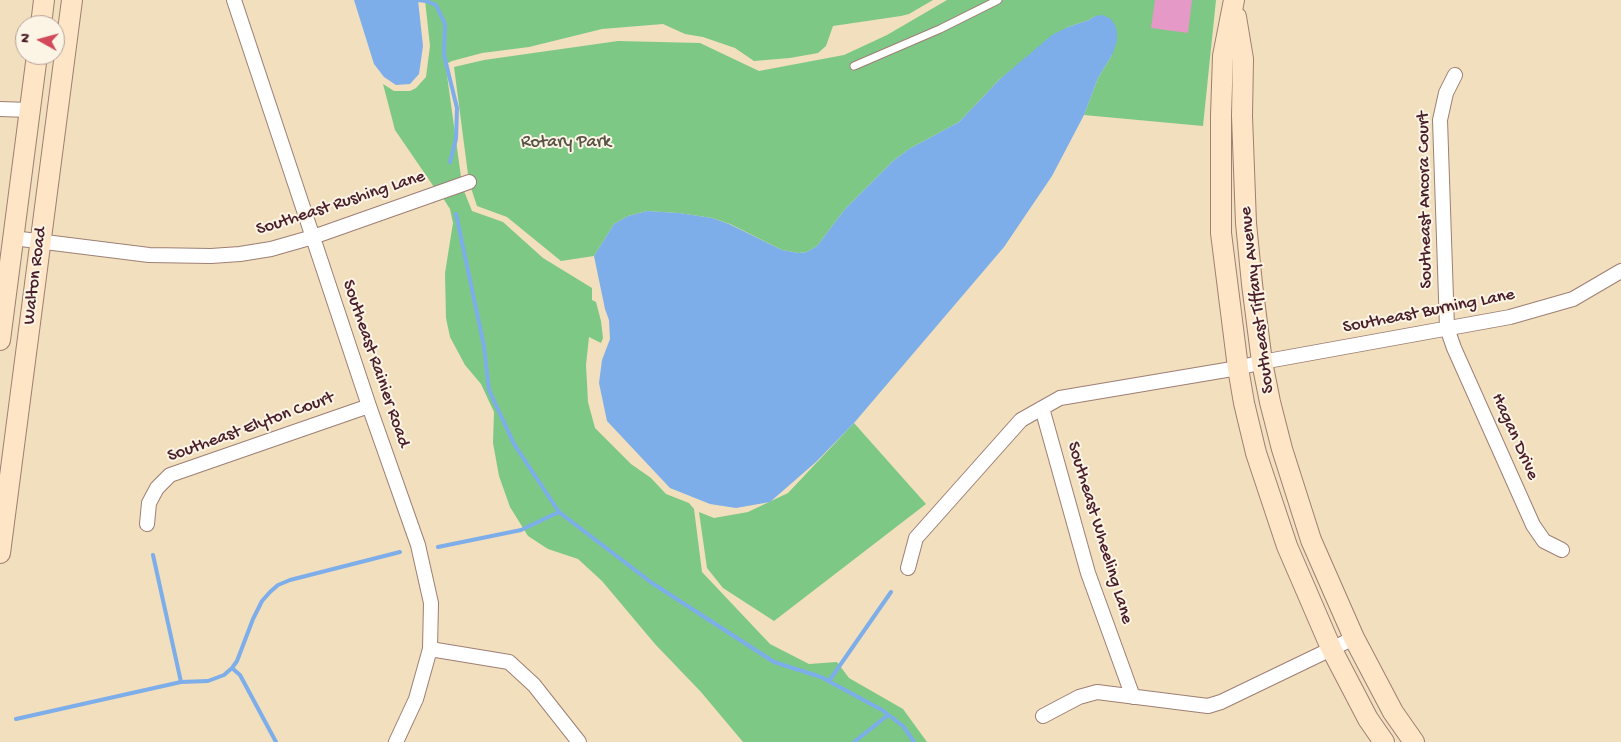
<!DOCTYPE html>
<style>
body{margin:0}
#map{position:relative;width:1621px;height:742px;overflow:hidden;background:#f1dfbe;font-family:"Gochi Hand",sans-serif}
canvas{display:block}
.north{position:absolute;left:15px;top:15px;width:50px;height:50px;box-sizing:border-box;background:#fcf5e5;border:1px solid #b59f9b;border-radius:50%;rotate:277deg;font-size:14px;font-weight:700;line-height:20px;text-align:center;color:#4a1f2b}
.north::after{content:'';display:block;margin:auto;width:18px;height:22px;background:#d1495b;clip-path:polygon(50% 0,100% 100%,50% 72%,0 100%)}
</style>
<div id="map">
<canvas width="1621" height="742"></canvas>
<div class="north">N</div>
</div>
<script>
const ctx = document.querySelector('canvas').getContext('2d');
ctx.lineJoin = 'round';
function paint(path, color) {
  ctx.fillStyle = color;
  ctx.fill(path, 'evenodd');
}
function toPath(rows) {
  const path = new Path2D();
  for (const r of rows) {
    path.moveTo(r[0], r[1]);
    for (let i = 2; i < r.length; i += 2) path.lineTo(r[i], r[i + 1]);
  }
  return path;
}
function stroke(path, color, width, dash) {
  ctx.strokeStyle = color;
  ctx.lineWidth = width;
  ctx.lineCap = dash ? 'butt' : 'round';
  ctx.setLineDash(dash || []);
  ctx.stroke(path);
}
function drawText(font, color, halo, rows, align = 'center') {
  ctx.font = font + ' "Gochi Hand",sans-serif';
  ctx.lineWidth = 4;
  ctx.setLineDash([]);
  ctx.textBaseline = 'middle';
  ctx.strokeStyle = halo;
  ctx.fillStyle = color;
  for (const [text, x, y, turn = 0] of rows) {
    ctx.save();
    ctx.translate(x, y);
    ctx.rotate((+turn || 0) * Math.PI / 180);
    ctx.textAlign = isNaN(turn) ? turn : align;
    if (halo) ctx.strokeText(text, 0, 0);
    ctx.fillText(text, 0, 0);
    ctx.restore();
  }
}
paint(toPath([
 [425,0,933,0,909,14,901,16,833,26,826,46,818,53,790,58,754,61,735,48,703,37,685,34,663,24,602,29,529,47,482,53,452,61,448,63,446,68,461,177,434,187,395,130,383,84,394,91,410,91,416,88,426,77,430,46],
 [947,0,1216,0,1203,126,1084,115,1098,78,1112,55,1095,16,1089,20,1068,27,1000,79,959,122,909,149,893,161,845,209,817,246,807,252,799,253,782,250,730,224,712,218,679,213,647,211,628,216,614,224,594,256,561,261,507,217,477,206,469,182,454,67,484,60,618,41,700,43,759,71,844,55,887,35],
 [464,191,472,211,503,222,543,258,592,288,592,300,596,302,601,321,603,338,601,343,589,337,586,365,588,402,595,428,631,464,651,478,666,494,689,503,694,509,702,572,770,644,809,664,837,662,849,678,903,709,927,742,743,742,701,692,655,644,602,581,578,559,548,549,528,536,510,507,499,476,493,443,494,412,481,384,465,365,450,337,446,318,445,273,453,223,450,209,443,198],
 [854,423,926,504,774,621,723,588,707,568,699,512,714,518,748,512,788,493]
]), '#7dc885');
paint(toPath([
 [354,0,418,0,423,46,419,74,410,84,396,85,384,77,374,64],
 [1103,15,1111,19,1115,25,1117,32,1117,41,1112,55,1098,78,1084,115,1052,176,1004,247,854,423,816,462,770,502,736,508,710,504,670,488,607,421,599,383,602,360,610,339,609,320,605,309,594,256,614,224,628,216,647,211,679,213,712,218,729,224,782,250,799,253,807,252,817,246,845,209,893,161,909,149,959,122,1000,79,1052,35,1068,27,1089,20,1095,16]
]), '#7daee9');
stroke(toPath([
 [418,0,426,1,436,5,445,24,444,55,457,108,456,139,450,162],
 [456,214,484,346,489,390,514,444,559,512,652,583,774,662,821,677,882,710,903,726,914,742],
 [438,547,521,530,559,512],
 [153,555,181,682],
 [232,668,240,675,276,742],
 [829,681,891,592],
 [16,719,181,682,208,681,224,675,232,668,237,661,253,619,262,601,270,592,278,585,290,580,400,552],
 [854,742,888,715]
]), '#7daee9', 4);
paint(toPath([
 [1155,0,1192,0,1188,33,1151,28]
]), '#e599c7');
const lane = toPath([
 [854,66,940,29,998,0]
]);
const street = toPath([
 [234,0,369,406,418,545,431,603,430,649,416,699,396,742],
 [1455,75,1446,93,1440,120,1447,328,1454,348,1533,525,1544,541,1562,550],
 [0,109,29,110],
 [13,238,149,255,211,256,240,254,271,249,313,237,469,182],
 [1042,408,1088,573,1133,697],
 [147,524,149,503,157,488,170,475,369,406],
 [908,568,916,538,1021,420,1060,398,1238,368,1262,362,1510,317,1573,299,1621,271],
 [430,649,509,662,534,685,579,742],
 [1043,716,1079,697,1097,692,1208,706,1221,702,1354,638]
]);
const secondary = toPath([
 [1234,0,1223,56,1221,115,1221,233,1238,368,1244,403,1256,453,1287,546,1331,648,1368,719,1384,742],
 [1236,17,1243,59,1242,116,1246,223,1252,284,1262,362,1270,402,1282,449,1311,540,1354,638,1393,712,1414,742],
 [41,25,44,0],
 [0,340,37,55],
 [0,553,72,0]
]);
stroke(lane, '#9e7f74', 9);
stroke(street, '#9e7f74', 16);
stroke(secondary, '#9e7f74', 22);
stroke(lane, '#fff', 7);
stroke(street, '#fff', 14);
stroke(secondary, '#fee5c5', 20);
drawText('18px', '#595246', '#fcf5e5', [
 ["Rotary Park",566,143]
]);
drawText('18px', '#4a1f2b', '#fcf5e5', [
 ["Southeast Ancora Court",1426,200,-91],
 ["Southeast Rushing Lane",341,204,-18],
 ["Walton Road",36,276,-83],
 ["Southeast Tiffany Avenue",1258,300,-97],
 ["Southeast Burning Lane",1429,312,-11],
 ["Southeast Rainier Road",375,364,71],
 ["Southeast Elyton Court",251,428,-20],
 ["Hagan Drive",1514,437,66],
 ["Southeast Wheeling Lane",1099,533,73]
]);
</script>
